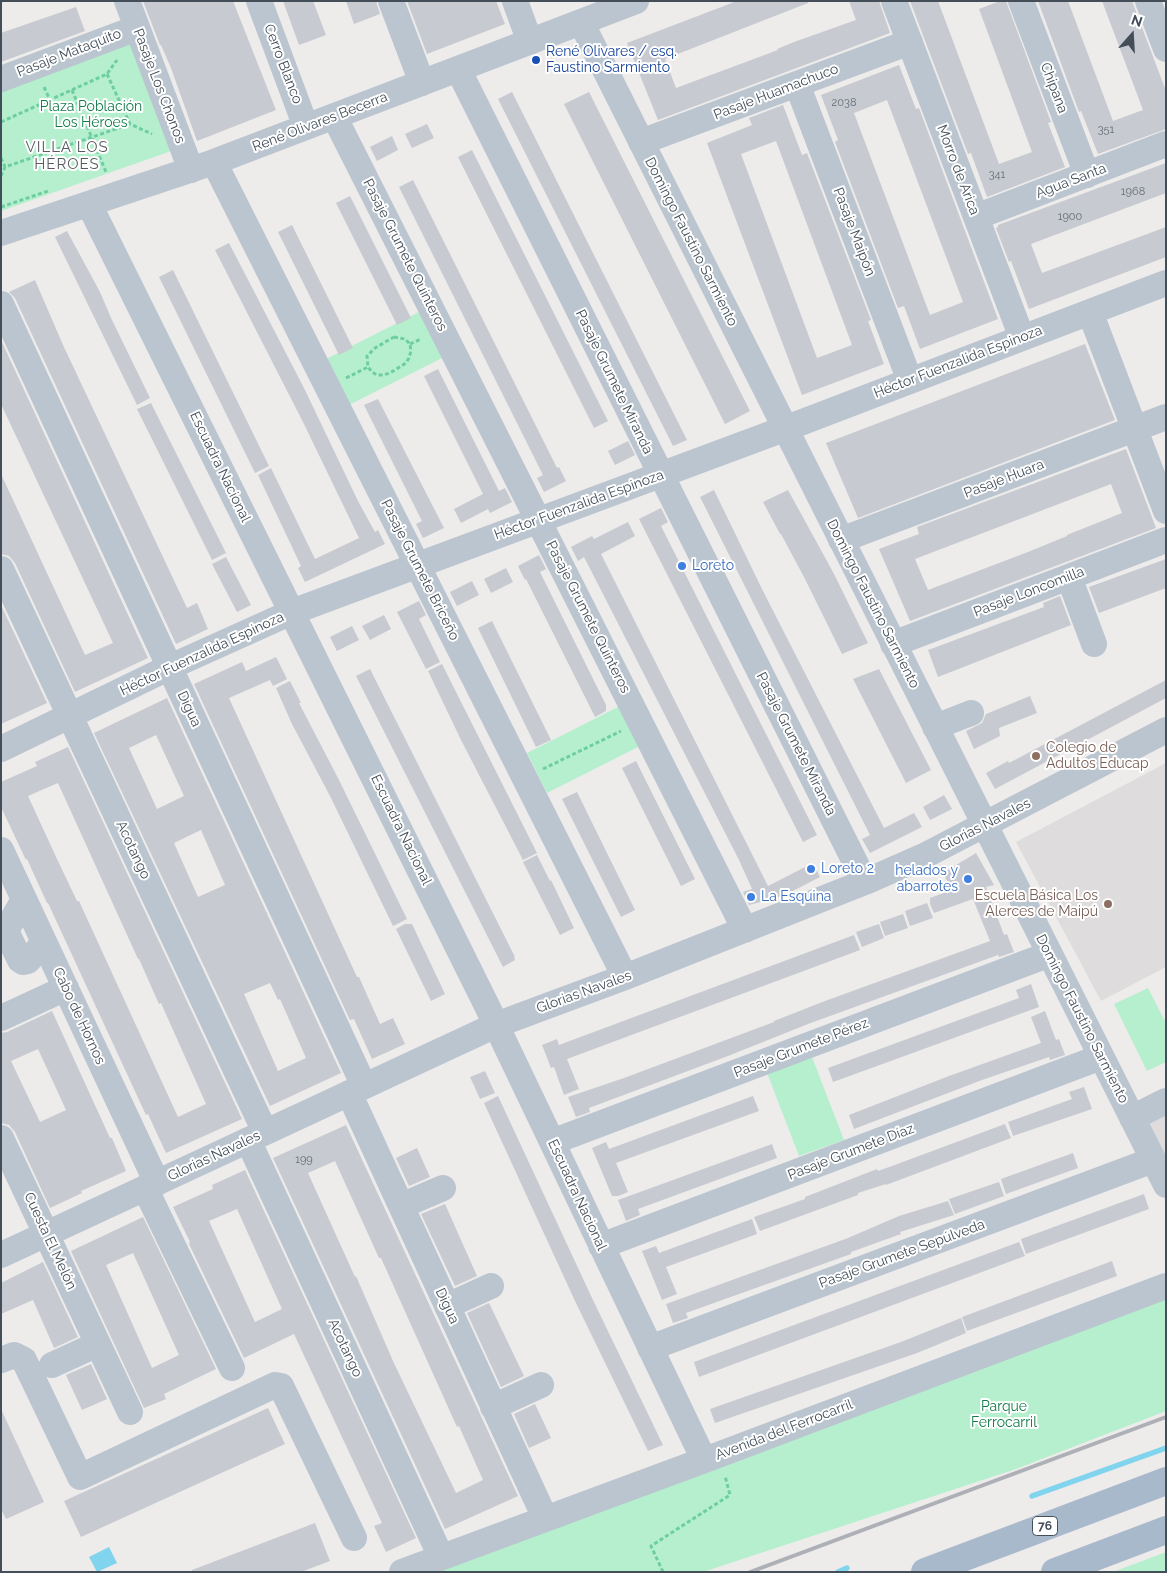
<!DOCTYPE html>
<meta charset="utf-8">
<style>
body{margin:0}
#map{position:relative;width:1167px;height:1573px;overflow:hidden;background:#eeebeb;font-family:Raleway,sans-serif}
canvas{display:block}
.frame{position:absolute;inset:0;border:2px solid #434e59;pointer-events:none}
.north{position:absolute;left:1107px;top:10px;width:50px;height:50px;-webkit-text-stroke:4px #fff;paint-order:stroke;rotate:19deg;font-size:14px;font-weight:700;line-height:20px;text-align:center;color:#434e59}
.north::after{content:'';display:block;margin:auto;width:18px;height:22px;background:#434e59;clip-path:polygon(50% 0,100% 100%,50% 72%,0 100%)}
</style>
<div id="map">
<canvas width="1167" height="1573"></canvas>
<div class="frame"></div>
<div class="north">N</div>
</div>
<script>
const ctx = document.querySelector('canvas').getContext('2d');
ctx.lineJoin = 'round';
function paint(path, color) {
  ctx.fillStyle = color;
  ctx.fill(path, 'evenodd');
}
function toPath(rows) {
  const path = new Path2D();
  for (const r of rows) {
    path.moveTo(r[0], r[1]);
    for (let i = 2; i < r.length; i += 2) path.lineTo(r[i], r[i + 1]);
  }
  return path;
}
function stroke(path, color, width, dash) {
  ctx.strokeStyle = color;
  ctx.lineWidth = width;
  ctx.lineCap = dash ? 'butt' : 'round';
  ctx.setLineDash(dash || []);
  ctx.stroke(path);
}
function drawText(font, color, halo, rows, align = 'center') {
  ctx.font = font + ' Raleway,sans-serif';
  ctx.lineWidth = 4;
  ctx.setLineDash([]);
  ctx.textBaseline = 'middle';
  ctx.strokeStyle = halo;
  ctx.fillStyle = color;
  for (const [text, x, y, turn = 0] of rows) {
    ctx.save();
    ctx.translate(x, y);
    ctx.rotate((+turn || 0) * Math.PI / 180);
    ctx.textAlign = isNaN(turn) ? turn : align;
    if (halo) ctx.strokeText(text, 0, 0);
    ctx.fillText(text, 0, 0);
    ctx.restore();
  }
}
paint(toPath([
 [1166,763,1166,967,1101,1001,1016,842],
 [1166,1111,1166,1157,1146,1121]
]), '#dfdcdd');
paint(toPath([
 [129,37,174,150,1,211,1,84],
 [423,310,446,356,349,405,326,359],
 [622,705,642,745,547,793,527,753],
 [1148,988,1166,1023,1166,1062,1147,1071,1114,1004],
 [812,1057,844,1140,799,1156,767,1073],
 [1166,1297,1166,1411,1016,1469,703,1572,433,1572],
 [1166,1552,1166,1572,1113,1572]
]), '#b6efce');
paint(toPath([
 [109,1547,117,1563,97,1572,89,1557]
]), '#81d4ee');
stroke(toPath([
 [1032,1496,1166,1448],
 [838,1572,847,1568]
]), '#81d4ee', 5.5);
paint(toPath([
 [143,1,233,1,276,110,197,141,171,68,161,45,160,45],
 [283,1,313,1,326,35,299,45],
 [346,1,376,1,380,14,354,24],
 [407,1,496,1,505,24,427,54],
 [737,1,808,1,808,3,665,59,676,88,778,50,777,49,794,42,856,20,849,1,879,1,890,33,658,120,627,43],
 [910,1,938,1,999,164,1032,152,979,9,1000,1,1006,1,1051,122,1048,123,1065,167,987,197,971,153,968,154],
 [1038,1,1068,1,1113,121,1143,110,1102,1,1132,1,1166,91,1166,129,1098,154,1081,111,1079,112],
 [76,7,85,31,1,62,1,33],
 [899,65,916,109,919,108,998,319,920,349,904,306,898,308,835,142,838,140,821,95],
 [887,100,963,302,930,315,854,113],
 [512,92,687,440,673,446,498,99],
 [589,92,750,411,725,424,564,104],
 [783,105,802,155,807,153,871,320,868,321,884,364,802,395,707,143,752,125,749,118],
 [776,141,852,345,817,358,741,154],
 [427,124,434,138,412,148,405,134],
 [392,136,398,150,377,161,370,147],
 [472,150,608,421,594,428,458,157],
 [1166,163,1166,193,1031,244,1042,273,1166,227,1166,257,1029,309,1011,261,1009,262,996,228,998,227,998,225],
 [413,180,557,468,559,467,566,481,544,492,537,478,543,475,399,187],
 [350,196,411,318,397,325,336,203],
 [292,225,353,348,339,355,278,232],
 [67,231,100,292,112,320,150,398,137,405,55,237],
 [229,243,305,390,358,501,375,532,378,530,385,544,305,582,298,568,301,566,258,475,271,468,315,559,359,538,303,422,215,250],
 [173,270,269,466,255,473,159,277],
 [35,280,63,345,187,608,197,603,208,629,176,644,15,298,9,292],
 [1,340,148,658,75,692,15,563,9,556,1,554,1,474,85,655,113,643,1,404],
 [1085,344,1115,420,858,518,826,443],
 [438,369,499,491,505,488,512,502,490,513,488,509,461,523,454,509,483,494,424,376],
 [378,399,444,528,423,538,416,524,422,521,364,405],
 [151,403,226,553,212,560,137,409],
 [628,441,635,455,615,465,608,451],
 [1126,449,1156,528,910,621,879,549,919,534,917,527],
 [1111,484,1122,513,1067,535,1067,536,1028,552,928,590,915,559],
 [714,490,763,591,884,828,914,813,922,827,870,853,862,839,870,835,700,497],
 [788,490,833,572,868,643,842,654,804,577,781,534,780,534,763,502],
 [661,508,668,522,661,526,817,835,803,842,639,519],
 [628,522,635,536,601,554,768,886,813,863,820,877,783,896,749,905,743,892,752,889,739,860,584,557,578,561,571,547,592,536,594,539],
 [539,555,546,569,540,572,606,705,606,711,595,717,526,579,525,580,518,566],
 [226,557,251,605,237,612,212,564],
 [1166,559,1166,588,1099,613,1089,587],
 [506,568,513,582,491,593,484,579],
 [472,581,479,595,457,606,450,592],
 [1060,596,1071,625,938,677,928,650,1044,607,1043,603],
 [419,601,426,615,419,619,440,662,426,669,397,612],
 [1,605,47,703,1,724],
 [384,615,391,629,370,640,362,626],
 [492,621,551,740,536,747,478,628],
 [352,626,359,640,337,651,330,637],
 [276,657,287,679,273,686,270,680,229,698,357,977,359,977,380,1024,393,1018,405,1044,372,1059,354,1019,350,1020,194,684,242,662,246,671],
 [442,664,537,853,523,860,461,740,428,671],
 [370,669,515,957,514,957,515,960,503,967,356,676],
 [879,669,931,770,906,783,853,679],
 [1166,680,1166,698,995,789,986,773,1008,761,1009,763],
 [290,681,301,703,299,703,338,778,407,919,393,926,330,796,292,724,276,688],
 [1030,696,1037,713,999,728,1000,736,974,749,966,731,982,723,986,714],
 [167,698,341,1073,270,1106,94,733],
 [156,735,184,796,157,809,129,748],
 [201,830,225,885,198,897,174,843],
 [270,983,278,1000,280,999,306,1058,278,1071,244,994],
 [68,747,242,1119,166,1153,148,1114,146,1115,48,903,47,903,27,859,26,860,1,807,1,782,37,766,35,762],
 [58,783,138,959,139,959,159,1004,161,1003,206,1104,178,1117,79,901,77,901,57,859,28,796],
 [636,761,695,879,681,886,622,768],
 [577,792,635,910,621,917,562,799],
 [944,795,952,809,930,820,923,807],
 [976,853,994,885,986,887,1004,935,1007,934,1014,952,999,957,998,955,808,1024,728,1056,589,1108,590,1112,576,1117,568,1097,624,1078,774,1022,774,1021,825,1001,990,941,973,899,934,913,930,904,930,898,952,890,943,873],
 [537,855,550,881,551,880,574,928,560,935,523,862],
 [927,903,933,918,910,926,905,911],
 [903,914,908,928,885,936,880,922],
 [405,924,412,924,445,994,431,1001,396,929],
 [879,924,884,938,862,947,856,932],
 [854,935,860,950,567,1059,579,1089,564,1095,554,1067,551,1068,542,1045,557,1039,559,1045],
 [1031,984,1039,1007,833,1082,828,1068,1019,998,1016,990],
 [52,1011,110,1138,112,1138,126,1171,81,1191,82,1193,50,1208,15,1132,9,1125,1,1123,1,1033,7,1032],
 [38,1049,66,1110,40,1122,11,1061],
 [1045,1011,1056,1040,1059,1039,1065,1055,1050,1060,1049,1057,982,1080,854,1129,849,1115,949,1076,1041,1043,1031,1017],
 [485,1071,495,1093,480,1099,470,1077],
 [1084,1087,1092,1109,1013,1136,1008,1122,1072,1099,1069,1092],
 [498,1096,592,1298,663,1445,648,1451,575,1301,484,1103],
 [753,1096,759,1111,616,1163,628,1192,618,1196,612,1196,592,1148,606,1142,609,1149],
 [1005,1124,1011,1138,886,1185,886,1184,858,1193,858,1195,760,1231,754,1217,805,1199,805,1197,877,1169,878,1171,892,1166],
 [346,1125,518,1496,445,1529,273,1158],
 [335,1161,379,1258,381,1258,457,1427,459,1426,483,1480,456,1493,393,1361,356,1276,355,1277,308,1173],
 [772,1144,777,1158,638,1209,640,1215,626,1221,618,1200],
 [417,1148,430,1177,409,1186,396,1158],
 [1073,1153,1078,1168,1006,1194,1001,1179],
 [245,1170,416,1538,386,1552,374,1526,382,1523,294,1334,244,1358,189,1244,190,1242,173,1207,213,1189,212,1185],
 [237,1209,282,1309,255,1322,209,1221],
 [999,1182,1004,1196,955,1214,949,1199],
 [1144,1194,1149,1209,1026,1254,1021,1239],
 [948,1201,954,1215,900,1232,901,1234,851,1252,851,1254,686,1313,688,1318,673,1323,666,1304,848,1238,899,1216],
 [445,1204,477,1276,455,1286,421,1214],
 [143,1217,216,1369,164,1394,166,1399,144,1408,71,1251],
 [133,1253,179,1355,152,1368,106,1265],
 [752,1219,757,1234,666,1267,677,1294,662,1300,642,1251,656,1246,659,1253],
 [1019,1242,1025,1256,699,1377,694,1362],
 [1112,1261,1117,1276,967,1331,962,1317],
 [43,1262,78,1337,54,1348,33,1300,1,1314,1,1283],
 [489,1303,524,1376,501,1387,467,1313],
 [961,1318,966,1333,917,1353,715,1423,710,1409,901,1342],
 [91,1364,107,1399,82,1410,66,1375],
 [535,1404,551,1438,529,1448,514,1414],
 [268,1408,285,1444,81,1537,64,1501],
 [1,1409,44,1502,6,1519,1,1509],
 [315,1523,330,1561,301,1572,192,1572,192,1570]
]), '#c7cad0');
stroke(toPath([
 [107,74,130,124,152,134],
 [44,87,50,100],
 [72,90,106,172],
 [1,122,107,74,117,60],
 [1,158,5,167],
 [1,176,5,167,130,124],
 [1,207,48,191],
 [394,337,405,339,410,344,411,351,409,358,406,363,390,373,383,375,377,375,372,372,368,367,367,356,375,348,394,337],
 [410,344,421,339],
 [346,378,368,367],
 [543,769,621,731],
 [663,1572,651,1546,730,1495,725,1476]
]), '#6dcea1', 3, [4, 2.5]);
stroke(toPath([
 [127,1,191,170],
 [259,1,306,127],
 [391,1,422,83],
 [515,1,530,42],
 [894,1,1022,338],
 [1021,1,1087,175],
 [1148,1,1166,49],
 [581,22,1166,1185],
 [458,69,865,882],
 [1,79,137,28],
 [797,84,910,381],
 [334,116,745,930],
 [641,142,910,42],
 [214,162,625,977],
 [89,204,488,1008,704,1460],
 [976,217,1166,144],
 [1,233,214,162,636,1],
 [1,304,364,1086],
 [1090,312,1166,511],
 [841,540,1166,417],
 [1,569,265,1132],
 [1069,577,1094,644],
 [893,644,1166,540],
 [935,727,971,713],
 [1,749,170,667,292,612,800,423,1166,283],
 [1,850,157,1183],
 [24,899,6,931,20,960,23,962,28,961,44,942],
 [1,1018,66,988],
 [349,1093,545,1518],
 [1132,1118,1166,1101],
 [1,1138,130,1412],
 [248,1140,441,1557],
 [552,1142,1050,954],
 [145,1188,232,1368],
 [401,1206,443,1188],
 [601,1246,1101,1057],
 [1,1255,496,1025,625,977,865,882,924,856,1166,730],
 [447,1306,491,1286],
 [650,1348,1153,1160],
 [1,1360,14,1355,24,1360,80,1477,275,1385,281,1386,354,1538],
 [52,1365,98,1344],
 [493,1407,541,1385],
 [402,1572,718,1455,1166,1286]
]), '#bbc5cf', 26);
stroke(toPath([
 [925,1572,1166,1481],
 [1055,1572,1166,1530]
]), '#a9b9cc', 28);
stroke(toPath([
 [750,1572,1166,1417]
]), '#adb0b6', 4);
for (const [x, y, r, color] of [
 [536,60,5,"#1a4fb4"],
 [682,566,5,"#3f7fe0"],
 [1036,756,5,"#8d6e63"],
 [811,869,5,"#3f7fe0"],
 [968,879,5,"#3f7fe0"],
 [751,897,5,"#3f7fe0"],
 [1108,904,5,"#8d6e63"]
]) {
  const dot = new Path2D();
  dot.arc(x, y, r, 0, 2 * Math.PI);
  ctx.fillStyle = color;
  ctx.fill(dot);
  stroke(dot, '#fff', 2);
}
drawText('11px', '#646d77', null, [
 ["2038",844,103],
 ["351",1106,130],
 ["341",997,175],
 ["1968",1133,192],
 ["1900",1070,217],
 ["199",304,1160]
]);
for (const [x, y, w] of [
 [1045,1526,25]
]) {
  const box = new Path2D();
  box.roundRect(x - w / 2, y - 9.5, w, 19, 4);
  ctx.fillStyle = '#fff';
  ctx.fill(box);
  stroke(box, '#434e59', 1);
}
drawText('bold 12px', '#434e59', null, [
 ["76",1045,1526]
]);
drawText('14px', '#164399', '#fff', [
 ["René Olivares / esq.",546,52],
 ["Faustino Sarmiento",546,68]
], 'left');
drawText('14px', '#434e59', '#fff', [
 ["Pasaje Mataquito",69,53,-21],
 ["Cerro Blanco",283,64,69],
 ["Pasaje Los Chonos",159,86,69],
 ["Chipana",1054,88,69],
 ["Pasaje Huamachuco",776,92,-21],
 ["René Olivares Becerra",320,122,-21],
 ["Morro de Arica",958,170,69],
 ["Agua Santa",1071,181,-21],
 ["Pasaje Maipón",854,232,69],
 ["Domingo Faustino Sarmiento",691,242,63],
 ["Pasaje Grumete Quinteros",405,255,63],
 ["Héctor Fuenzalida Espinoza",958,362,-21],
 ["Pasaje Grumete Miranda",614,382,64],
 ["Escuadra Nacional",220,467,64],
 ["Pasaje Huara",1004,479,-21],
 ["Héctor Fuenzalida Espinoza",579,505,-20],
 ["Pasaje Grumete Briceño",420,570,63],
 ["Pasaje Loncomilla",1029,592,-21],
 ["Domingo Faustino Sarmiento",873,604,63],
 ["Pasaje Grumete Quinteros",588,617,63],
 ["Héctor Fuenzalida Espinoza",202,654,-25],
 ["Digua",189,709,65],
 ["Pasaje Grumete Miranda",796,744,63],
 ["Glorias Navales",985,825,-27],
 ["Escuadra Nacional",401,830,64],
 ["Acotango",133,850,65],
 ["Glorias Navales",584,992,-20],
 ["Cabo de Hornos",79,1016,65],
 ["Domingo Faustino Sarmiento",1082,1019,63],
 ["Pasaje Grumete Pérez",801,1048,-21],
 ["Pasaje Grumete Díaz",851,1152,-21],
 ["Glorias Navales",214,1156,-25],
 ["Escuadra Nacional",577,1195,65],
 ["Cuesta El Melón",50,1241,65],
 ["Pasaje Grumete Sepúlveda",902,1254,-20],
 ["Digua",447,1306,65],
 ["Acotango",345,1348,65],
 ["Avenida del Ferrocarril",784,1430,-21]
]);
drawText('14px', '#137b4a', '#fff', [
 ["Plaza Población",91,107],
 ["Los Héroes",91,123],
 ["Parque",1004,1407],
 ["Ferrocarril",1004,1423]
]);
drawText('14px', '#366cbe', '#fff', [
 ["Loreto",692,566],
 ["Loreto 2",821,869],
 ["helados y",958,871,"right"],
 ["abarrotes",958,887,"right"],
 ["La Esquina",761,897]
], 'left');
drawText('14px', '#785e54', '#fff', [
 ["Colegio de",1046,748],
 ["Adultos Educap",1046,764],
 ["Escuela Básica Los",1098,896,"right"],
 ["Alerces de Maipú",1098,912,"right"]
], 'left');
ctx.letterSpacing = '1px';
drawText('15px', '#585b60', '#fff', [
 ["VILLA LOS",67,147],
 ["HÉROES",67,164]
]);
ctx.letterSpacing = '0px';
</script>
